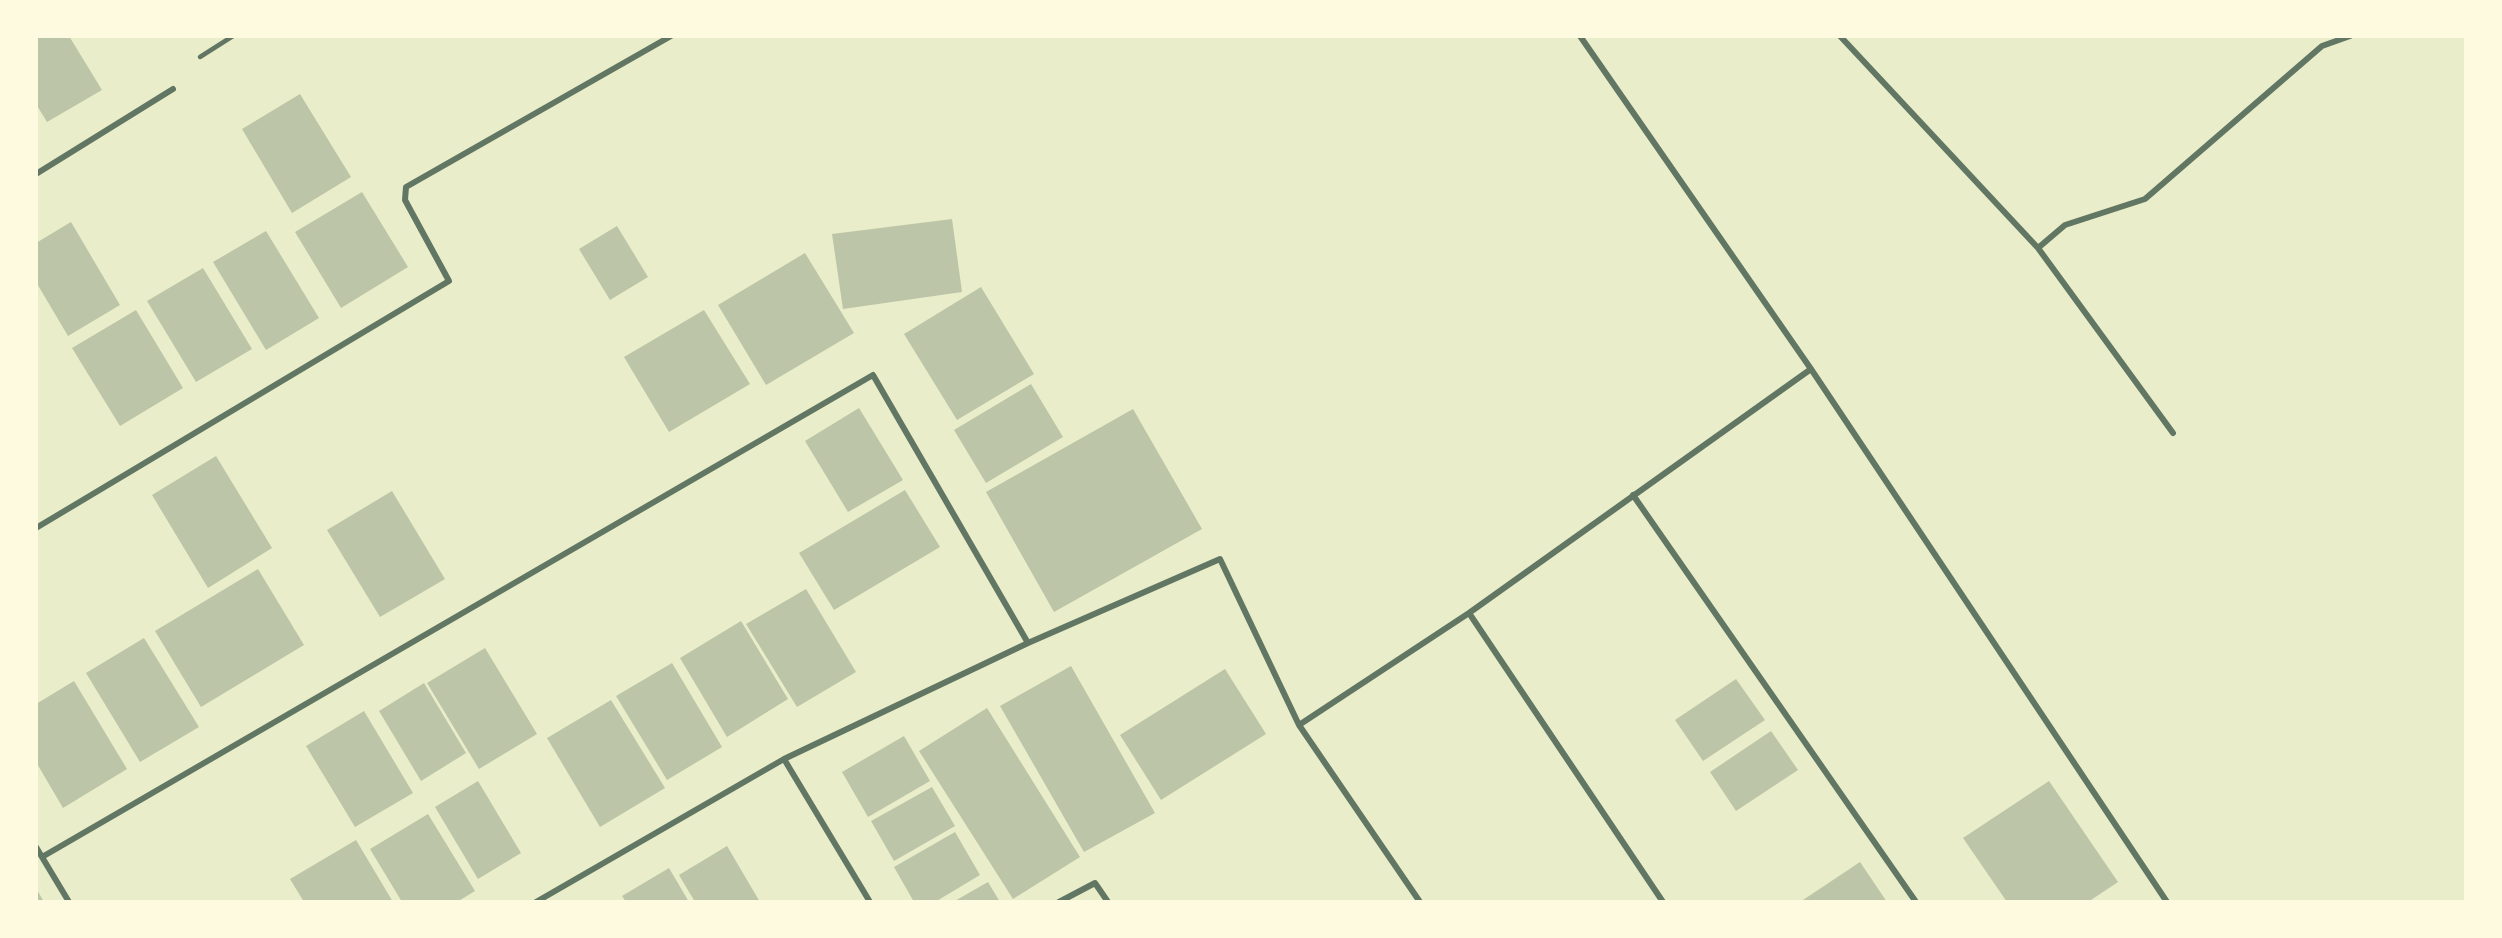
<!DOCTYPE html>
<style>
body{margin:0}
#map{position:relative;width:2502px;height:938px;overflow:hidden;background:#e9edc9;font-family:"Golos Text",sans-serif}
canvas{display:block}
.frame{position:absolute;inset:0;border:38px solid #fefae0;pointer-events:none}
</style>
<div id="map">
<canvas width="2502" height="938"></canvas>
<div class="frame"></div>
</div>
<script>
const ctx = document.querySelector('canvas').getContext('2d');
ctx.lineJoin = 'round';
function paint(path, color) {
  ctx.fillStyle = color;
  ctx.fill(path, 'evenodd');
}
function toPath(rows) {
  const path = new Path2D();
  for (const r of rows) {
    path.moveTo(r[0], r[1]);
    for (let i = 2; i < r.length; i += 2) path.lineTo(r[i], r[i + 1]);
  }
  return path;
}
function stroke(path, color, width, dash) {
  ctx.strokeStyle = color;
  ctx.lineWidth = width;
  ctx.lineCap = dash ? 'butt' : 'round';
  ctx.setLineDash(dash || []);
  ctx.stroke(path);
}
paint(toPath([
 [36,36,69,36,102,90,47,122,36,104],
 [300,94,351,177,292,213,242,129],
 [362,192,408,267,341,308,295,232],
 [952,219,962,292,843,309,832,234],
 [71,222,120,305,68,336,36,282,36,243],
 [617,226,648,277,610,300,579,249],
 [266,231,319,318,266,350,213,262],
 [805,253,854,333,766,385,718,305],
 [203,268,252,349,196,382,147,301],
 [981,287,1034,374,957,420,904,334],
 [136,310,183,388,120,426,72,348],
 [704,310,750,384,669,432,624,357],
 [1031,384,1063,437,986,483,954,430],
 [859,408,903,480,848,512,805,441],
 [1133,409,1202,529,1054,612,986,492],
 [216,456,272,548,208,588,152,495],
 [905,490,940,547,834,610,799,553],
 [392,491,445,579,380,617,327,530],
 [258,569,304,645,201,707,155,631],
 [806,589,856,672,797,707,746,624],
 [741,621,788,699,727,737,680,658],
 [144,638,199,727,140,762,86,673],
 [485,648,537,734,479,769,427,683],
 [672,663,722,747,667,780,616,696],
 [1071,666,1155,813,1084,852,1000,706],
 [1225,669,1266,734,1161,800,1120,735],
 [1736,679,1765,720,1703,761,1675,720],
 [74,681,127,769,63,808,36,762,36,704],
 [424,683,466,753,421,781,379,711],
 [611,700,665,788,600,827,547,738],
 [987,708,1080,857,1013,899,919,751],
 [364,711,413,793,355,827,306,746],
 [1771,731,1798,770,1736,811,1710,772],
 [904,736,930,781,868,817,842,772],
 [478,781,521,853,478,879,435,807],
 [2049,781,2118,882,2088,902,2007,902,1963,838],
 [932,787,955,826,894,861,871,821],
 [428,814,475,891,457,902,402,902,370,849],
 [955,832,980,875,935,902,914,902,894,867],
 [356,840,393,902,304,902,290,879],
 [727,846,760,902,695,902,679,875],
 [1860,862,1887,902,1800,902],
 [669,868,689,902,626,902,622,896],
 [988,882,1000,902,953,902],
 [36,888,44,902,36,902]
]), '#bcc5a7');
stroke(toPath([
 [200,57,233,36]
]), '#617663', 4.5);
stroke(toPath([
 [1580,36,1811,369,2167,902],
 [1840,36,2038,248,2173,433],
 [36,174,173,89],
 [2038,248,2065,225,2145,199,2322,46,2350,36],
 [1633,495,1916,902],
 [36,528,449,281,405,200,406,187,671,36],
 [1469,613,1663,902],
 [1299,725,1469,613,1811,369],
 [784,759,870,902],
 [36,847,69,902],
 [42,857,873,375,1028,643],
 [536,902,784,759,1028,643,1220,559,1299,725,1420,902],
 [1059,902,1095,883,1108,902]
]), '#617663', 6);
</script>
